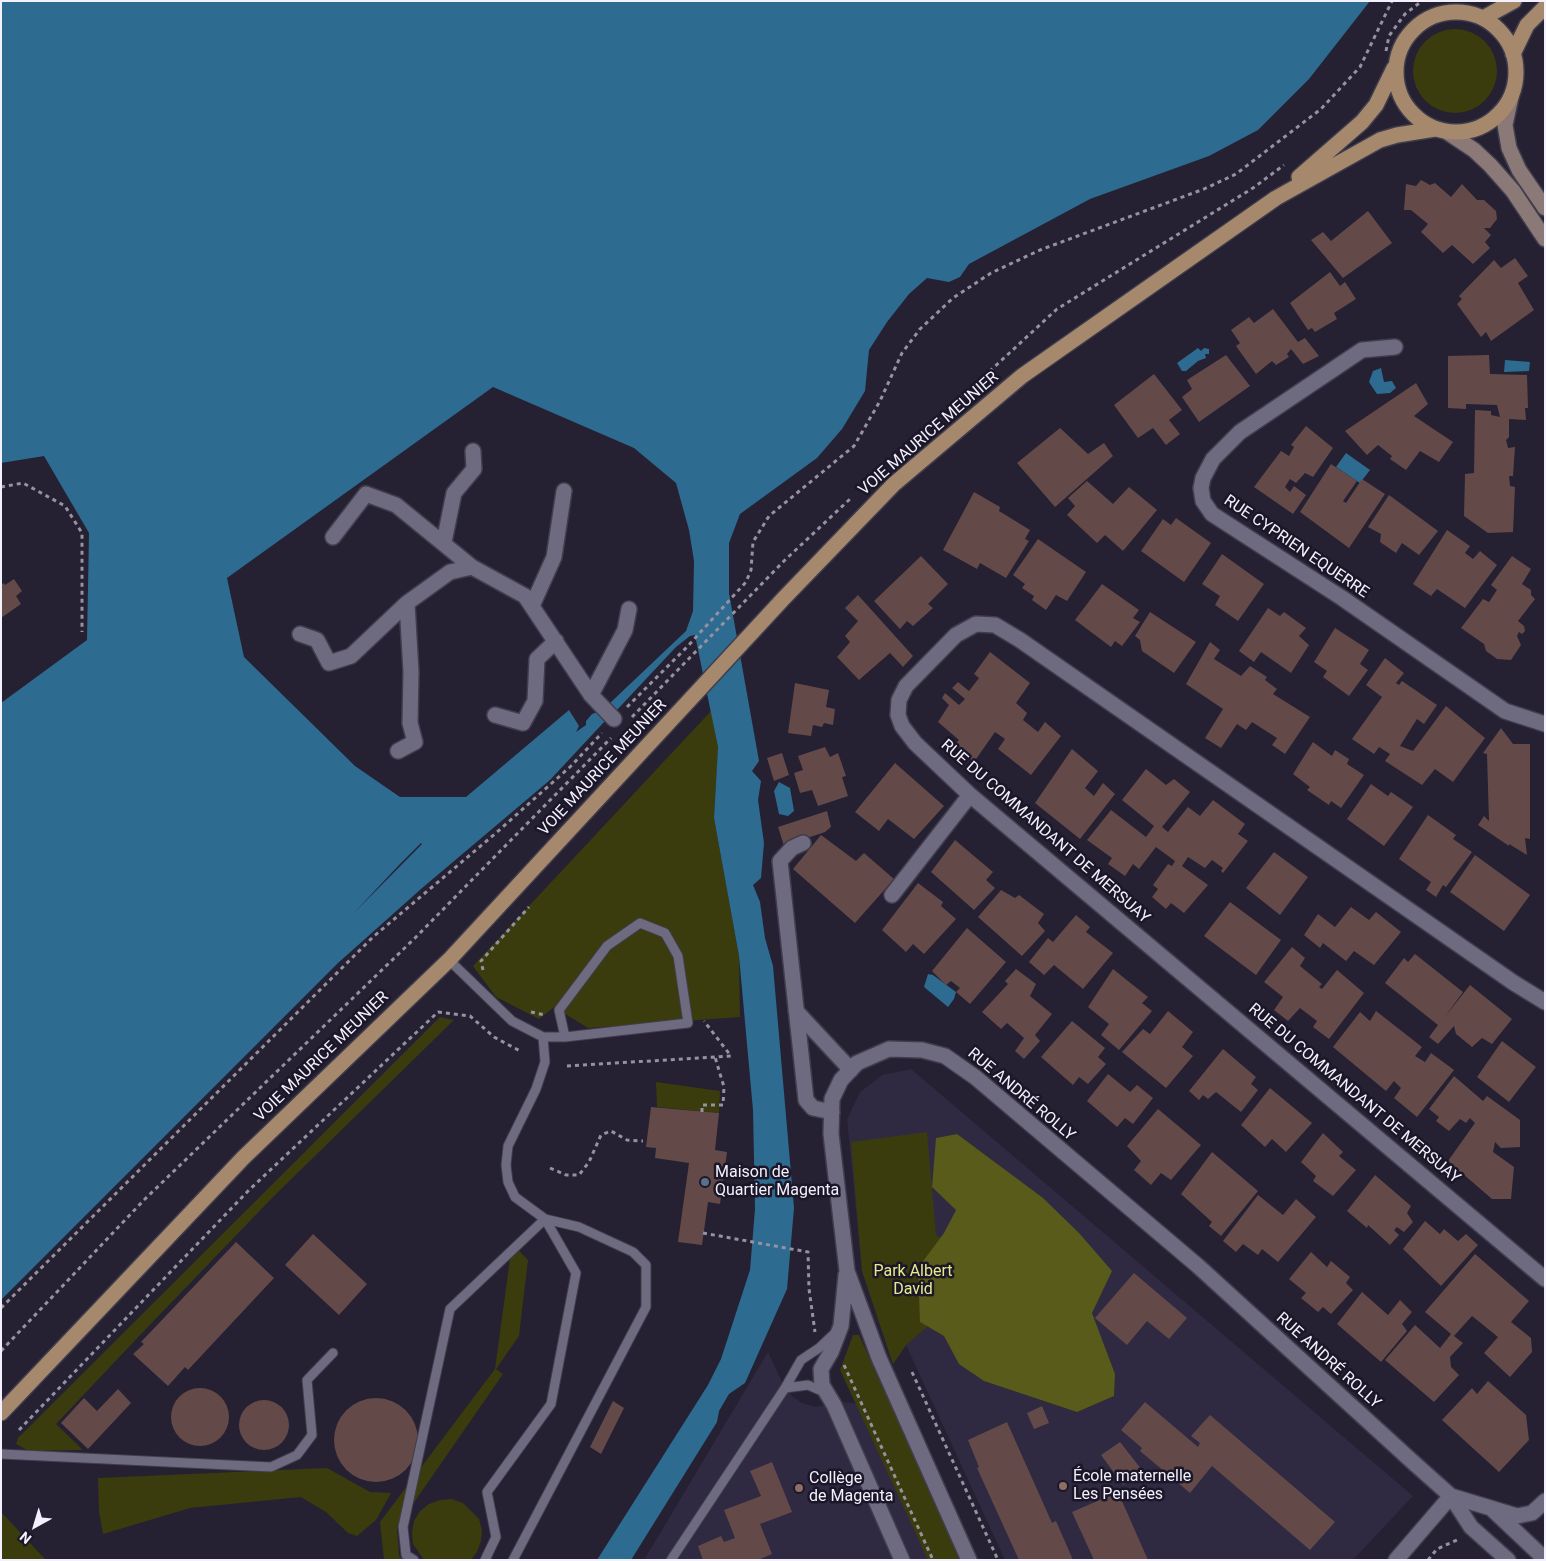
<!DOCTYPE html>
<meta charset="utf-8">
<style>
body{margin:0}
#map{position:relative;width:1546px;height:1561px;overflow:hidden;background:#252032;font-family:Roboto,sans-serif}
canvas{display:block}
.frame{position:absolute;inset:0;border:2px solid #f3f1fd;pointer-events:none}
.north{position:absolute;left:10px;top:1501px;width:50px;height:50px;-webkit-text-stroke:4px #1b1728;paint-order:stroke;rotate:219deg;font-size:14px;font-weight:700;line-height:20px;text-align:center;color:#f3f1fd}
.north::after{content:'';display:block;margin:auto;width:18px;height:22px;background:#f3f1fd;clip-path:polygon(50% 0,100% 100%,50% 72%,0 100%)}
</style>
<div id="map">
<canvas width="1546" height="1561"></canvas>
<div class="frame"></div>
<div class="north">N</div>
</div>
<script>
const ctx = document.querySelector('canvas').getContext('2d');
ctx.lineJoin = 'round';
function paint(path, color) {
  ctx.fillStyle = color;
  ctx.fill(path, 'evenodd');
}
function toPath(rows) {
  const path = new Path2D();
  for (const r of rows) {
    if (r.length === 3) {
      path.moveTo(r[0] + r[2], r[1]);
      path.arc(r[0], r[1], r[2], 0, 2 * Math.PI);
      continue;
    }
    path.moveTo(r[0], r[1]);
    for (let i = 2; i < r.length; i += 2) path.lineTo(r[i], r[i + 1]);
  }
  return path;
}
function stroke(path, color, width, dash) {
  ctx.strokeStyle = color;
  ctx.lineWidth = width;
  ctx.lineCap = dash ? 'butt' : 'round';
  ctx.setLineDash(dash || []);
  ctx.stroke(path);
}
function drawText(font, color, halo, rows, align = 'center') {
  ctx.font = font + ' Roboto,sans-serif';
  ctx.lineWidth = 5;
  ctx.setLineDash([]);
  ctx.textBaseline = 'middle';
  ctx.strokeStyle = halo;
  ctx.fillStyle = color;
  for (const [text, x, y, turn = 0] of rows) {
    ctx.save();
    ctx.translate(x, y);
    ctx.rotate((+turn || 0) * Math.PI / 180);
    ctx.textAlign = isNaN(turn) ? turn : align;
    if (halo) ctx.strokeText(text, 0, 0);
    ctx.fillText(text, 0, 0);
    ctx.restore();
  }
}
paint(toPath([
 [911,1069,1413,1496,1353,1560,1005,1560,906,1345,893,1364,862,1271,847,1119,860,1092,882,1075],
 [768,1352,785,1388,792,1396,802,1403,815,1407,841,1402,853,1403,869,1408,944,1560,644,1560]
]), '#2f2941');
paint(toPath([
 [1455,71,42],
 [711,711,718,747,714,818,739,956,740,1017,588,1028,554,1007,539,1019,496,997,473,966],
 [440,1017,454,1020,274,1196,143,1332,56,1424,83,1450,29,1451,16,1444,18,1438],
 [656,1082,720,1091,719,1113,657,1107],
 [927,1132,936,1235,949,1243,965,1294,906,1345,893,1364,862,1271,851,1142],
 [512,1244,528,1260,519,1336,496,1369,503,1374,397,1527,399,1556,404,1560,384,1560,380,1522,495,1369],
 [853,1335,859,1335,962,1560,928,1560,840,1370],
 [327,1468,370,1492,391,1493,376,1520,357,1536,348,1533,326,1512,301,1497,190,1508,103,1534,99,1512,98,1478],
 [451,1499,463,1503,479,1519,482,1530,481,1541,477,1552,471,1560,424,1560,413,1544,412,1532,414,1521,420,1511,429,1504,440,1500],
 [1,1512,46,1560,1,1560]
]), '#3a3c0e');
paint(toPath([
 [957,1134,1043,1198,1079,1233,1112,1271,1092,1313,1115,1374,1114,1396,1077,1412,984,1381,959,1364,944,1336,920,1322,918,1268,944,1233,956,1210,932,1187,936,1138]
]), '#585b19');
paint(toPath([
 [1,1,1370,1,1309,79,1258,130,1209,156,1090,199,969,264,960,277,949,282,927,278,909,294,887,322,869,350,865,391,842,429,817,458,740,514,729,543,729,593,759,761,752,771,761,781,758,800,764,843,761,878,753,885,760,902,765,938,773,966,794,1208,787,1289,745,1383,729,1394,719,1411,717,1422,631,1560,597,1560,708,1385,721,1359,750,1270,755,1209,753,1110,739,956,714,818,718,747,695,635,690,636,676,647,616,711,610,703,686,631,693,611,694,561,689,530,676,483,634,448,493,387,227,578,244,657,355,766,400,797,466,797,569,710,579,726,576,732,586,725,586,721,592,714,600,711,605,721,550,780,421,889,338,963,1,1300,1,703,87,640,89,533,44,456,1,463],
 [421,843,422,844,352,915,400,864],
 [1198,348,1201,351,1204,348,1209,349,1209,354,1205,354,1206,358,1198,361,1186,371,1182,371,1177,363],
 [1505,360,1530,362,1529,371,1504,372],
 [1381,368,1384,382,1392,381,1396,388,1390,393,1377,394,1369,382,1373,371],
 [1346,453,1370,470,1360,483,1336,467],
 [779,782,790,788,794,811,788,816,779,814,774,791],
 [928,974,933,975,956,992,954,999,948,1007,924,987]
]), '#2e6b91');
paint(toPath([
 [1421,180,1430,185,1435,183,1451,197,1462,184,1477,200,1484,200,1496,211,1497,219,1490,228,1484,228,1491,235,1485,242,1490,248,1473,264,1452,245,1443,253,1421,232,1428,224,1411,210,1404,210,1406,184,1416,186],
 [1368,211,1392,243,1343,278,1311,240,1323,232,1331,241],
 [1515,258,1528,276,1518,283,1534,310,1491,341,1486,332,1481,337,1457,304,1462,299,1459,296,1494,260,1501,268],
 [1330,272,1340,286,1345,282,1356,299,1334,313,1337,319,1315,332,1312,328,1308,330,1290,303],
 [1273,309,1298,342,1305,338,1319,356,1303,364,1291,349,1287,354,1289,357,1276,365,1272,361,1256,374,1236,346,1240,343,1231,330,1249,317,1254,323],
 [1226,355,1250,386,1199,422,1182,397,1192,389,1187,380],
 [1489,355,1490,374,1527,375,1528,408,1525,408,1526,420,1509,419,1509,437,1506,440,1508,448,1515,447,1513,476,1509,476,1510,486,1515,487,1513,532,1488,533,1464,516,1465,474,1474,473,1475,410,1491,411,1491,415,1500,417,1497,405,1466,404,1466,409,1448,408,1448,356],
 [1154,374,1182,410,1169,420,1180,434,1166,445,1153,428,1138,438,1114,405],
 [1416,383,1428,404,1414,416,1453,442,1439,462,1420,451,1406,470,1390,459,1392,456,1378,445,1367,455,1345,431],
 [1306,426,1333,448,1313,477,1305,473,1296,483,1290,479,1285,487,1290,492,1294,486,1306,495,1293,514,1254,487,1281,451,1289,456,1294,447,1291,445],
 [1060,428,1088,454,1104,443,1113,456,1055,507,1017,463],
 [1331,464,1357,481,1343,501,1346,503,1362,479,1385,494,1349,548,1300,512],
 [1087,481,1113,504,1129,487,1157,510,1123,551,1105,535,1097,543,1067,515,1075,506,1068,498],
 [974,492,1000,507,999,511,1030,530,1025,539,1029,541,1006,578,980,563,977,569,943,550],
 [1389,495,1438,531,1419,555,1402,543,1396,553,1380,542,1381,534,1368,527],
 [1176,518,1211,543,1184,582,1141,551,1163,519,1171,525],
 [1447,530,1470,546,1465,553,1473,559,1480,551,1497,565,1465,608,1437,589,1431,596,1413,584],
 [1038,539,1086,572,1067,601,1056,595,1046,610,1032,600,1034,596,1022,588,1025,584,1013,575],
 [1222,554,1264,584,1238,621,1215,605,1220,596,1202,584],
 [921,556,948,584,928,604,933,608,913,626,907,621,900,629,874,601],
 [1512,556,1531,569,1522,584,1531,590,1531,595,1535,599,1518,621,1524,626,1525,631,1522,634,1519,632,1517,636,1521,645,1511,660,1497,659,1486,651,1484,644,1461,628,1483,599,1489,602,1497,590,1491,585],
 [14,579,22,591,16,596,21,604,1,618,1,585,4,583,5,585],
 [1102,584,1139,610,1133,618,1140,622,1122,646,1115,641,1111,647,1075,620],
 [858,595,913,656,903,667,890,653,859,680,837,657,850,642,845,636,858,621,845,608],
 [1268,608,1280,616,1284,612,1306,628,1299,636,1309,645,1291,673,1261,652,1254,662,1239,651],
 [1150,612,1196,642,1174,673,1142,651,1140,640,1135,636],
 [1335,628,1369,650,1360,664,1368,670,1349,696,1323,677,1327,671,1314,662],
 [1210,642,1220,650,1214,659,1241,676,1250,666,1267,677,1265,680,1277,689,1273,694,1310,717,1285,754,1272,745,1277,738,1252,722,1246,730,1237,724,1221,748,1205,738,1223,709,1186,684],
 [990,652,1030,683,1016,703,1027,713,1023,720,1038,732,1045,722,1061,736,1031,775,998,749,1005,739,995,732,974,762,953,746,959,740,938,722,949,705,942,698,945,693,959,705,965,699,952,688,958,682,969,691,979,678,974,674],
 [1385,658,1404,673,1396,683,1399,685,1402,681,1437,705,1424,724,1417,719,1400,746,1413,751,1446,706,1485,738,1453,782,1435,769,1422,785,1385,761,1390,754,1379,747,1374,754,1352,739,1382,697,1366,685],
 [795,683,829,690,826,707,835,709,833,725,824,723,822,727,813,725,811,736,788,733],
 [1501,728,1513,744,1530,744,1530,839,1525,838,1527,855,1509,844,1509,846,1478,825,1484,816,1489,821,1487,754,1483,753],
 [1313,742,1332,756,1335,750,1349,759,1347,764,1364,775,1341,808,1331,801,1329,805,1307,790,1310,787,1293,774],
 [825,747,830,757,838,753,846,776,842,777,848,796,818,806,812,790,800,793,794,773,803,770,798,756],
 [1072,749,1098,771,1085,788,1094,796,1103,783,1115,794,1080,839,1035,803],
 [782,753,789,775,774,781,767,758],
 [895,763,944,806,914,839,888,819,879,831,855,812],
 [1146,769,1166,785,1174,779,1190,792,1162,827,1168,832,1188,807,1200,816,1213,800,1245,824,1238,834,1248,841,1223,873,1221,871,1223,868,1212,860,1205,868,1188,857,1182,866,1208,885,1184,913,1171,903,1166,909,1152,897,1158,889,1153,885,1168,864,1172,866,1175,861,1156,847,1139,869,1133,864,1125,876,1108,864,1112,858,1087,840,1111,810,1146,837,1154,826,1122,800],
 [1371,784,1388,796,1391,792,1413,807,1384,846,1347,819],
 [827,811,831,827,825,832,784,846,778,827],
 [1428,815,1456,835,1453,839,1472,852,1446,887,1443,885,1436,897,1426,890,1431,882,1399,859],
 [821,835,856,861,864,853,894,879,855,923,793,869],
 [955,840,993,872,986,880,995,888,974,910,931,872],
 [1274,852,1308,877,1280,915,1246,888],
 [1475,855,1530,895,1504,931,1450,892],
 [918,883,943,902,941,906,956,919,924,954,913,944,906,952,882,930],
 [1001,890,1015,898,1019,895,1044,914,1038,923,1045,931,1022,956,978,917],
 [1230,902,1281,940,1256,975,1204,936],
 [1351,907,1369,920,1376,912,1401,932,1374,965,1354,951,1346,961,1323,943,1320,948,1304,935,1318,914,1335,927],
 [1076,915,1090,927,1086,932,1113,953,1083,989,1054,965,1044,975,1029,962,1048,938,1053,942],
 [967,928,1006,962,970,1004,956,992,960,988,951,981,946,985,932,971],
 [1292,947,1305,958,1300,966,1322,984,1319,987,1322,989,1337,970,1364,993,1329,1039,1313,1027,1317,1021,1300,1008,1288,1021,1274,1010,1283,997,1264,982],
 [1415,954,1463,992,1444,1018,1470,985,1512,1019,1492,1044,1482,1038,1472,1047,1456,1034,1454,1026,1438,1044,1429,1037,1438,1025,1385,983,1404,958,1408,962],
 [1016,969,1036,984,1030,996,1052,1014,1035,1035,1040,1041,1024,1059,1015,1051,1024,1038,1007,1023,1001,1029,982,1012,1008,984,1005,981],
 [1113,969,1148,997,1142,1003,1152,1011,1119,1050,1101,1035,1109,1024,1088,1007],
 [1168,1011,1193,1032,1182,1047,1193,1056,1166,1088,1122,1052,1143,1029,1150,1034],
 [1376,1011,1422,1047,1415,1056,1425,1062,1431,1053,1454,1070,1417,1117,1394,1098,1401,1088,1394,1081,1386,1091,1333,1047,1360,1012,1370,1021],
 [1072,1021,1105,1048,1098,1057,1106,1064,1088,1084,1079,1077,1073,1085,1041,1057],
 [1502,1041,1536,1067,1509,1102,1477,1077],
 [1223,1049,1256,1077,1251,1084,1258,1090,1241,1112,1216,1092,1208,1099,1203,1095,1199,1100,1189,1091],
 [1108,1074,1130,1092,1137,1085,1153,1098,1133,1124,1125,1118,1117,1127,1087,1101],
 [1454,1076,1483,1101,1487,1096,1520,1120,1520,1147,1501,1148,1495,1142,1493,1152,1514,1167,1511,1199,1492,1199,1448,1161,1475,1123,1470,1118,1466,1123,1460,1119,1449,1131,1436,1121,1439,1117,1429,1109],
 [1270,1088,1312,1123,1286,1152,1272,1139,1265,1147,1241,1125],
 [651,1107,719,1113,715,1150,727,1152,720,1204,708,1202,702,1245,678,1242,689,1163,655,1158,656,1148,646,1147],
 [1158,1109,1201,1145,1171,1180,1161,1173,1151,1185,1134,1170,1141,1161,1127,1146],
 [1323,1133,1343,1152,1339,1156,1356,1170,1333,1196,1313,1181,1316,1176,1301,1162],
 [1212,1152,1258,1191,1221,1236,1209,1226,1212,1222,1181,1194],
 [1375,1175,1411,1206,1407,1213,1413,1222,1404,1232,1397,1227,1394,1230,1399,1235,1390,1245,1368,1225,1367,1228,1347,1211],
 [1258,1195,1283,1215,1296,1199,1316,1217,1278,1262,1262,1249,1258,1255,1243,1244,1236,1252,1223,1241],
 [1425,1221,1440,1234,1444,1229,1458,1241,1466,1234,1478,1245,1441,1286,1403,1249],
 [313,1234,367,1284,339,1315,285,1265],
 [236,1242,274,1278,188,1370,185,1367,168,1386,133,1354,144,1344,141,1342],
 [1311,1252,1327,1267,1331,1261,1350,1277,1346,1283,1353,1290,1331,1314,1323,1307,1318,1312,1301,1298,1306,1293,1289,1279],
 [1475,1254,1529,1301,1511,1322,1531,1338,1532,1352,1510,1377,1484,1353,1498,1337,1472,1316,1454,1336,1463,1343,1450,1357,1451,1367,1459,1375,1434,1402,1385,1360,1415,1325,1440,1348,1451,1334,1425,1312],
 [1134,1273,1187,1318,1169,1339,1147,1321,1127,1345,1095,1318],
 [1362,1292,1388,1315,1400,1300,1412,1312,1402,1324,1407,1331,1381,1362,1337,1324],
 [1488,1381,1526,1415,1529,1440,1499,1472,1442,1420,1472,1388,1477,1394],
 [200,1417,29],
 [118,1389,131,1403,88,1449,61,1423,84,1398,97,1411],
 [376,1440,42],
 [264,1425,25],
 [613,1401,624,1408,601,1454,590,1447],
 [1145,1402,1198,1447,1200,1443,1191,1436,1210,1415,1335,1522,1310,1550,1212,1466,1190,1493,1140,1451,1142,1448,1121,1430],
 [1042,1406,1049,1423,1034,1429,1027,1413],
 [1007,1422,1052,1523,1056,1521,1073,1560,1019,1560,977,1468,979,1467,968,1440],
 [1120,1442,1142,1470,1123,1485,1101,1455],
 [772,1462,792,1512,760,1524,772,1554,758,1560,703,1560,698,1546,721,1536,724,1542,735,1538,724,1510,761,1496,750,1471],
 [1118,1492,1148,1560,1094,1560,1072,1512]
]), '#634a49');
const lane = toPath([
 [449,960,512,1021,543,1037,565,1037,688,1023,678,956,665,933,640,923,607,946,559,1010,565,1037],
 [785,1388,808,1385,826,1393],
 [1,1454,271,1467,297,1455,312,1435,307,1380,333,1353],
 [414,1560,406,1555,403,1527,450,1309,545,1219],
 [485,1560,496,1537,487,1492,551,1404,576,1273,545,1219,515,1197,508,1182,506,1165,508,1146,536,1089,545,1062,543,1037],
 [513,1560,646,1307,646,1265,633,1252,579,1227,545,1219],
 [671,1560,785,1388,801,1360,819,1348,835,1333]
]);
const street = toPath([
 [1395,347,1362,350,1240,432,1213,459,1203,478,1201,488,1203,501,1212,514,1342,598,1505,711,1545,724],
 [333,537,366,494,396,505,472,567,525,596,591,695,614,719],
 [444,542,454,493,474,469,473,451],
 [532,606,554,557,564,491],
 [300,634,317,640,329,663,351,656,407,603,450,572,472,567],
 [591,695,625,630,629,609],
 [495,715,523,723,535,701,537,659,556,641],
 [398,751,415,742,410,723,411,672,407,603],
 [803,843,792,848,780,861,806,1100,813,1108,832,1112],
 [892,895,970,795],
 [1545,1002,1514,983,1020,640,995,625,976,624,956,635,906,686,899,700,898,715,902,726,915,743,970,795,1545,1279],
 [796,1011,851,1070],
 [846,1275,841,1326,831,1352,821,1369,822,1385,834,1405,902,1560],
 [1451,1496,1517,1516,1532,1513,1545,1501],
 [1493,1510,1545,1559],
 [969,1560,879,1358,847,1271,831,1134,832,1099,841,1080,857,1063,889,1049,922,1050,945,1056,975,1077,1198,1266,1415,1464,1451,1496,1471,1527,1508,1560],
 [1396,1560,1451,1496]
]);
const secondary = toPath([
 [1511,97,1505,125,1509,148,1519,170,1545,208],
 [1447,132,1474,150,1490,165,1513,191,1545,239]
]);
const primary = toPath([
 [1456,72,60],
 [1483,18,1514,1],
 [1513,54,1527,25,1545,7],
 [1299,177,1362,122,1376,105,1394,68],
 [1,1413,243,1158,449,960,784,598,894,484,1022,376,1276,198,1380,140,1397,135,1435,129]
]);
stroke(lane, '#403d4c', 11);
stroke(street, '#403d4c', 18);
stroke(secondary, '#403d4c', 18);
stroke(primary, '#403d4c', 18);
stroke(toPath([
 [1386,51,1389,36,1405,14,1422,1],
 [925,431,1057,309,1253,188,1284,165],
 [1,487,23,483,65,506,82,533,82,632],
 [627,707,687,647,746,582,751,570,753,542,769,516,854,446,880,401,902,353,920,329,953,298,991,273,1040,250,1204,189,1236,174,1321,109,1360,67,1392,1],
 [632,717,785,560,850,499],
 [483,970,481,961,529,907],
 [531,1012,545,1015],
 [567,1066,731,1056,704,1021],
 [702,1112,702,1105,723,1105,724,1087,715,1057],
 [550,1168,566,1175,579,1175,589,1162,601,1135,611,1131,627,1140,643,1141],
 [703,1233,808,1252,809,1289,815,1332],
 [1,1308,373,937,496,833,571,766,602,733],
 [1,1351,144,1200,416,937,611,738],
 [844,1365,933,1560],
 [912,1372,998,1560],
 [19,1430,249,1190,438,1012,470,1016,494,1037,520,1051],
 [1428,1560,1437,1549,1457,1540]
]), '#9592a1', 3, [4, 4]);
stroke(lane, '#6e6a80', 9);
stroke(street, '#6e6a80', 15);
stroke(secondary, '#8a7976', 15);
stroke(primary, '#a6896d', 15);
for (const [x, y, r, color] of [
 [705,1182,5,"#5c6f8a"],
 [1063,1486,5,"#8d6e63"],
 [799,1488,5,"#8d6e63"]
]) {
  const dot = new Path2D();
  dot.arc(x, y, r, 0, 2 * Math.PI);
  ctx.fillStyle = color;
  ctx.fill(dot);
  stroke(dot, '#1b1728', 2);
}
drawText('16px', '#f3f1fd', '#1b1728', [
 ["VOIE MAURICE MEUNIER",929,434,-41],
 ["RUE CYPRIEN EQUERRE",1296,547,34],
 ["VOIE MAURICE MEUNIER",603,768,-47],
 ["RUE DU COMMANDANT DE MERSUAY",1045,832,41],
 ["VOIE MAURICE MEUNIER",322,1057,-44],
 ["RUE DU COMMANDANT DE MERSUAY",1354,1094,40],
 ["RUE ANDRÉ ROLLY",1021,1095,40],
 ["RUE ANDRÉ ROLLY",1328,1361,42]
]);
drawText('16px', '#f3f1fd', '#1b1728', [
 ["Maison de",715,1173],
 ["Quartier Magenta",715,1191],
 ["École maternelle",1073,1477],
 ["Les Pensées",1073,1495],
 ["Collège",809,1479],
 ["de Magenta",809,1497]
], 'left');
drawText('16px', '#e5eb8d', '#1b1728', [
 ["Park Albert",913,1272],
 ["David",913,1290]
]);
</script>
